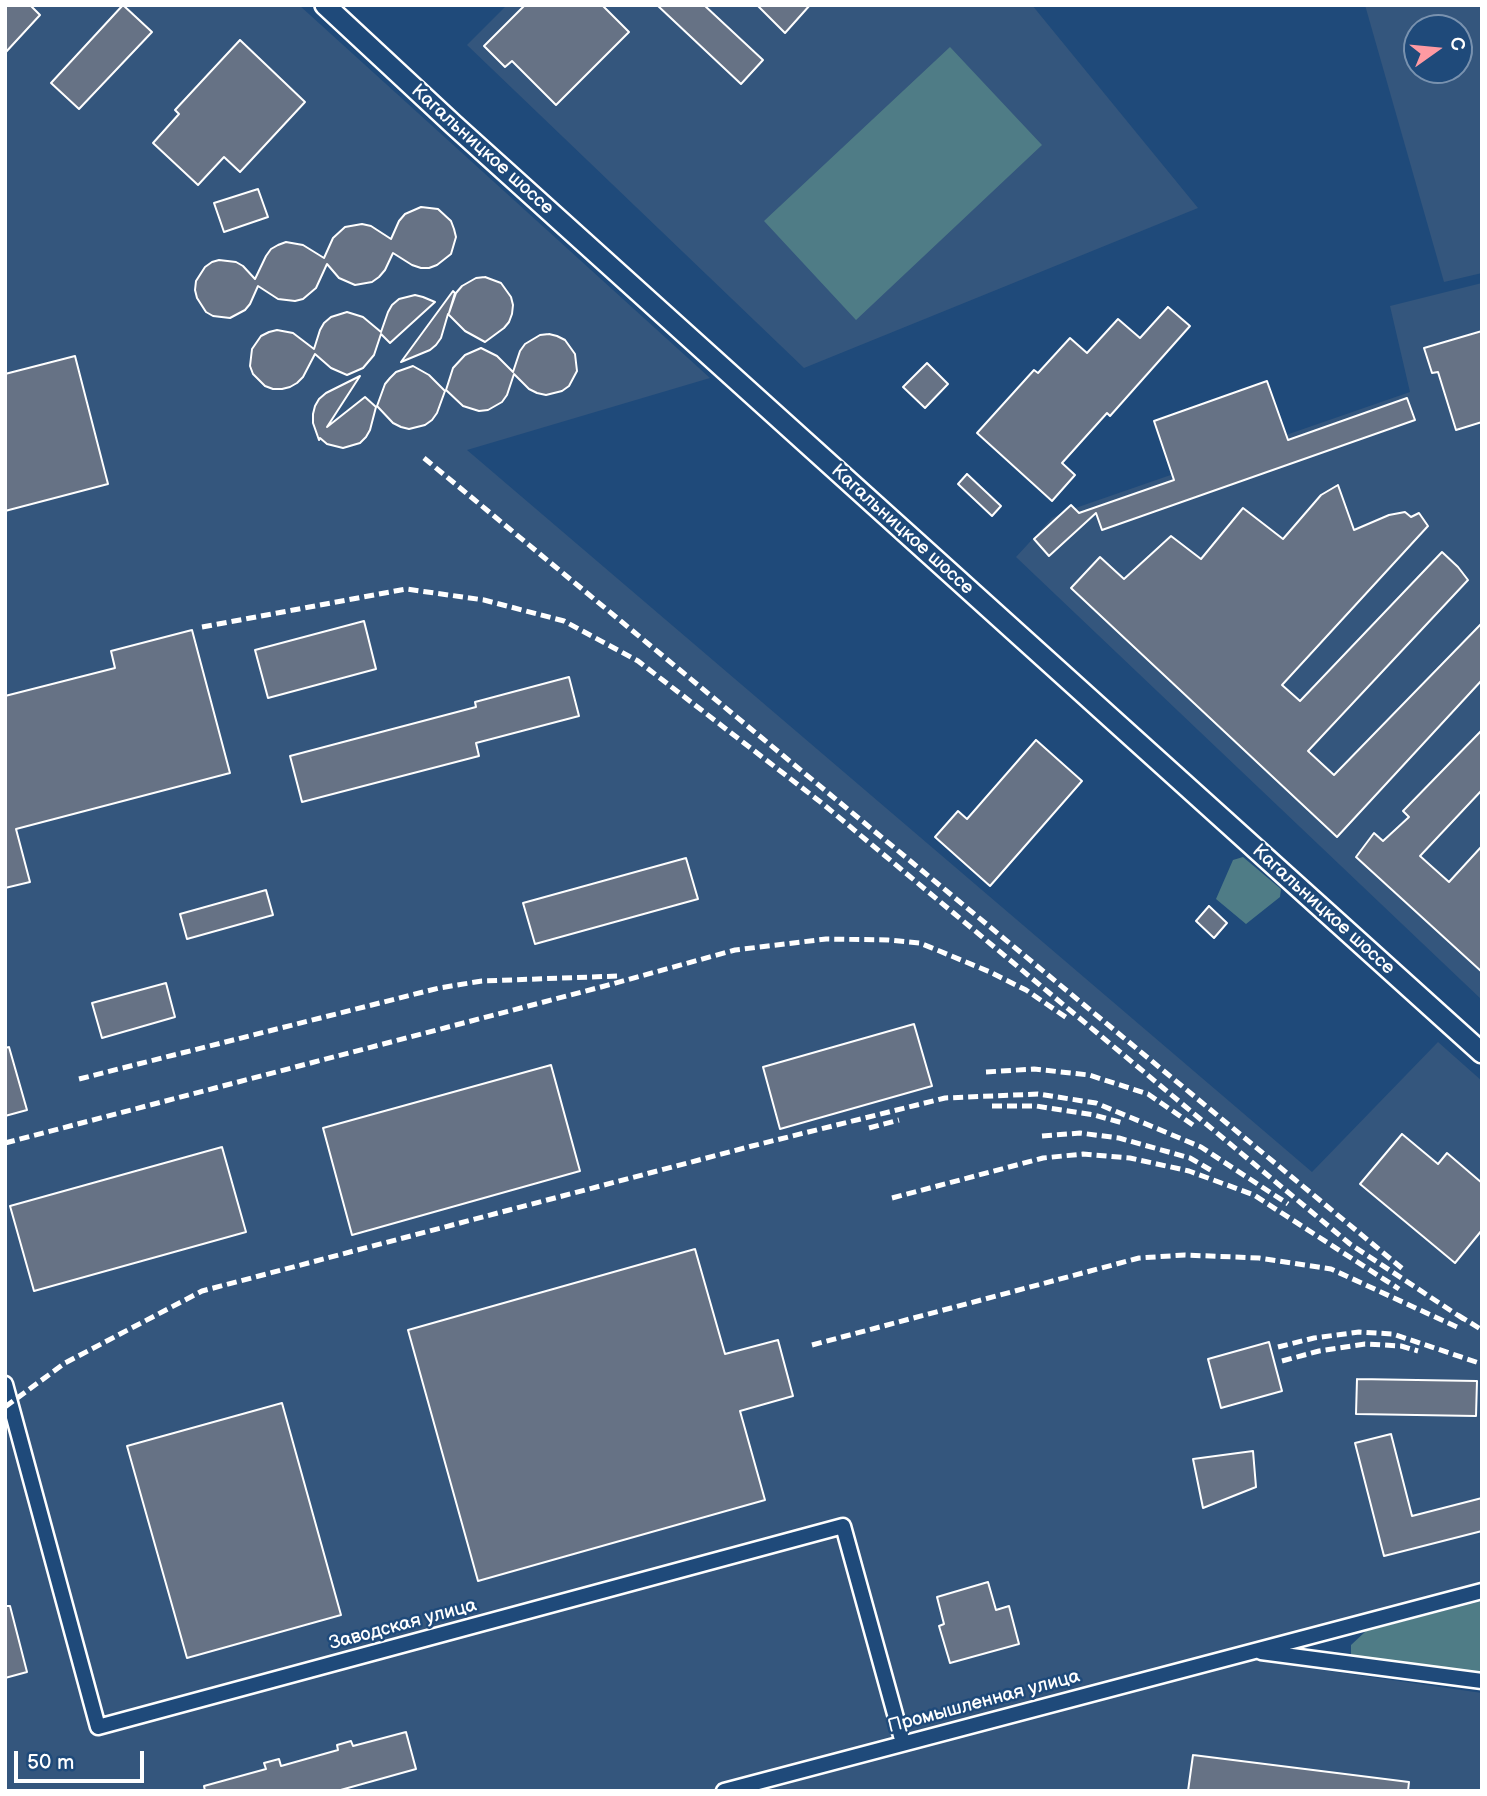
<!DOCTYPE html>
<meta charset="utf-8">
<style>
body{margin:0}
#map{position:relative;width:1487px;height:1796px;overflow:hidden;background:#1f4a7a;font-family:"Balsamiq Sans",sans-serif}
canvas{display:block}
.frame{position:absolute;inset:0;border:7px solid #fff;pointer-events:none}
.north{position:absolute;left:1403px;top:14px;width:70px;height:70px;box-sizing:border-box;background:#1f4a7a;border:2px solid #7992af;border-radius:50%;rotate:75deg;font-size:19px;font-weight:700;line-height:28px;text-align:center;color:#fff}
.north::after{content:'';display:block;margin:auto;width:24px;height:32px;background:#ff9aa2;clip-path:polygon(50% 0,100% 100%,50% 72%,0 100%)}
.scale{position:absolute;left:14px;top:1751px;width:130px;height:32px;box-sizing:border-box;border:4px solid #fff;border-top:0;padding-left:9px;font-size:21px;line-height:24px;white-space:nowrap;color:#fff;-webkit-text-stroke:5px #1f4a7a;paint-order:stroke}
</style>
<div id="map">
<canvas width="1487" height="1796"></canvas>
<div class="frame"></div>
<div class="north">С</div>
<div class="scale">50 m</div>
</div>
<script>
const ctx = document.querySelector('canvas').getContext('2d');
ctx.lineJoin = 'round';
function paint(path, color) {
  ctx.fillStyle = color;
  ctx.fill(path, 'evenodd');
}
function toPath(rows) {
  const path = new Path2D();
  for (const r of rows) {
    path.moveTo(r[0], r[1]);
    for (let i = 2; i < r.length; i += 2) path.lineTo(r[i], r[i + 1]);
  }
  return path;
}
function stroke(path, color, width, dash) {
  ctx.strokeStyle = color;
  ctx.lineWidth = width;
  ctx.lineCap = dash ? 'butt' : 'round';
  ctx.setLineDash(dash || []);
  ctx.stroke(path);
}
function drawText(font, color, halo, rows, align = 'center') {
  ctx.font = font + ' "Balsamiq Sans",sans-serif';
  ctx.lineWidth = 5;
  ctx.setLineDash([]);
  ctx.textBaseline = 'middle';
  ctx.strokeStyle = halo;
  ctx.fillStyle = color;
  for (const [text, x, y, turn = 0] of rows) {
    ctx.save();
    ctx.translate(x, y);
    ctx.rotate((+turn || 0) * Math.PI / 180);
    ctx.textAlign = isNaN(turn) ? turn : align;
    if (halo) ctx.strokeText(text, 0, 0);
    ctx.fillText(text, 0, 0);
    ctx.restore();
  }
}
paint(toPath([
 [5,5,299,5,710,378,467,450,1312,1172,1438,1042,1482,1081,1482,1582,1211,1654,1482,1693,1482,1791,5,1791],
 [507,5,1032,5,1198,208,804,368,467,45],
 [1365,5,1482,5,1482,273,1444,282],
 [1417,28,1459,28,1459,70,1417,70],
 [1482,283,1482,1000,1016,557,1052,518,1064,512,1410,392,1390,306]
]), '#34567d');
paint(toPath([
 [950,47,1042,145,856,320,764,221],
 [1243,857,1281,889,1280,897,1246,924,1216,899,1233,860],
 [1482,1601,1482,1674,1351,1658,1351,1645,1366,1631]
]), '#4f7c86');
const building = toPath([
 [5,5,30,5,40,15,5,53,5,5],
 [123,5,152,32,79,109,51,83,123,5],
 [525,5,602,5,629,32,556,105,512,61,505,67,484,46,525,5],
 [657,5,704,5,763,60,741,84,657,5],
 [757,5,810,5,785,33,757,5],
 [240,40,305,102,240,172,224,157,198,185,153,143,179,114,175,110,240,40],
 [258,189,268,217,224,232,214,203,258,189],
 [421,207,438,209,451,221,454,229,456,237,451,254,437,265,429,268,421,268,412,265,393,253,385,270,379,277,372,282,355,285,339,278,327,264,316,288,303,299,295,301,278,299,258,286,250,304,245,310,230,318,213,316,206,312,197,298,195,290,196,281,205,267,212,262,219,260,236,262,243,266,255,279,266,256,271,249,278,245,286,242,303,245,324,258,333,238,345,227,362,224,371,226,391,239,399,221,405,214,421,207],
 [485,277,501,283,511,297,513,305,512,314,509,322,504,328,485,342,465,331,448,314,441,338,436,345,430,350,401,362,453,291,455,293,449,313,456,293,462,286,476,278,485,277],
 [415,295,423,297,435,302,390,343,381,334,374,355,363,368,347,375,331,368,315,354,303,377,297,383,290,387,282,389,273,389,265,386,253,374,250,366,252,349,261,336,269,332,277,330,293,333,314,349,320,330,324,323,331,317,347,312,363,317,381,332,388,312,392,305,399,299,415,295],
 [1168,307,1190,326,1110,416,1107,413,1062,463,1075,475,1052,501,977,433,1034,370,1038,373,1070,338,1087,353,1118,319,1140,338,1168,307],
 [1482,331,1482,422,1456,430,1438,372,1432,373,1424,348,1482,331],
 [549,334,557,336,565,340,575,354,577,371,569,386,562,391,546,395,537,393,529,389,514,374,507,395,502,402,488,410,479,411,463,406,446,390,453,368,465,355,481,348,497,356,513,372,520,351,525,344,540,335,549,334],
 [75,356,108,484,5,511,5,374,75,356],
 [927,363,948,384,925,408,903,387,927,363],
 [413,366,429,375,445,391,437,413,432,420,425,425,409,429,401,427,393,423,377,406,385,384,390,378,396,372,413,366],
 [360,376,327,427,365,397,376,407,370,430,366,437,360,443,343,448,327,444,320,438,319,440,313,423,313,414,315,406,319,399,326,393,360,376],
 [1267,381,1288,440,1407,398,1415,420,1102,530,1096,513,1049,556,1034,539,1071,505,1079,513,1174,480,1154,421,1267,381],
 [967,474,1001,506,992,516,958,484,967,474],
 [1338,485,1354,530,1389,515,1405,512,1411,517,1419,513,1428,526,1282,685,1300,701,1442,552,1458,567,1468,580,1308,751,1334,775,1482,623,1482,680,1337,837,1071,588,1100,557,1124,579,1171,536,1201,559,1243,508,1283,539,1321,495,1338,485],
 [364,621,376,669,268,698,255,650,364,621],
 [192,630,230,773,16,829,30,882,5,888,5,696,115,668,111,651,192,630],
 [569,677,579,716,476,743,479,756,302,802,290,756,476,707,475,702,569,677],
 [1482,730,1482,790,1420,856,1449,882,1482,846,1482,972,1356,857,1374,833,1383,841,1409,817,1403,811,1482,730],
 [1036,740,1082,781,990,886,935,837,958,811,967,819,1036,740],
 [686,858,698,899,535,944,523,903,686,858],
 [266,890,273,915,187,939,180,914,266,890],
 [1209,906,1227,923,1214,938,1196,921,1209,906],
 [166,983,175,1017,102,1038,92,1003,166,983],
 [914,1024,932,1086,780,1129,763,1067,914,1024],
 [9,1047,27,1110,5,1116,5,1048,9,1047],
 [551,1065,580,1171,352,1235,323,1128,551,1065],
 [1402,1134,1438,1164,1447,1153,1482,1183,1482,1230,1455,1263,1360,1184,1402,1134],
 [222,1147,246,1232,34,1291,10,1206,222,1147],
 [695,1249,725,1354,778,1340,793,1396,740,1411,765,1500,478,1581,408,1330,695,1249],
 [1269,1342,1282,1391,1221,1408,1208,1359,1269,1342],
 [1357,1379,1477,1381,1476,1416,1356,1414,1357,1379],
 [282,1403,341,1615,187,1658,127,1446,282,1403],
 [1391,1434,1412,1516,1482,1498,1482,1531,1384,1556,1355,1443,1391,1434],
 [1253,1451,1256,1487,1203,1508,1193,1459,1253,1451],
 [988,1582,996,1610,1009,1606,1019,1644,950,1663,939,1626,944,1624,937,1597,988,1582],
 [5,1606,10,1606,27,1672,5,1678,5,1606],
 [406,1732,416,1769,337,1791,205,1791,204,1786,266,1769,264,1763,279,1759,281,1766,338,1750,337,1745,351,1741,353,1746,406,1732],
 [1193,1755,1409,1782,1408,1791,1188,1791,1193,1755]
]);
paint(building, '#667285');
stroke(building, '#fff', 2);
const street = toPath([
 [5,1384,98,1727,843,1526,903,1743],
 [1261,1652,1482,1681],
 [724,1791,1482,1591]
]);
const secondary = toPath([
 [325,5,454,125,1482,1053]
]);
stroke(street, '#fff', 19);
stroke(secondary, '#fff', 24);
stroke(street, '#1f4a7a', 14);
stroke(secondary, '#1f4a7a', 19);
stroke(toPath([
 [424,458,1404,1270],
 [202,627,406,589,484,600,564,621,638,661,823,804,1350,1244,1465,1320],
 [986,1072,1034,1069,1089,1075,1148,1094,1193,1125],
 [79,1079,439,988,482,981,618,976],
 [992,1106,1036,1106,1094,1115,1123,1123],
 [869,1128,899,1120],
 [1042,1136,1080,1133,1119,1138,1190,1158,1214,1172],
 [5,1143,601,987,735,950,826,939,888,940,920,943,990,972,1026,990,1067,1018],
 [892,1198,1043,1158,1083,1154,1130,1158,1189,1171,1254,1195,1399,1289],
 [1458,1315,1482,1330],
 [812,1345,1139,1258,1185,1255,1259,1258,1331,1269,1457,1327],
 [1278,1347,1314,1338,1359,1332,1393,1334,1482,1364],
 [1282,1361,1319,1351,1365,1344,1401,1346,1418,1351],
 [5,1407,65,1363,202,1291,752,1146,945,1098,1038,1094,1096,1103,1201,1147,1288,1204]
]), '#fff', 5, [10, 5]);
drawText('19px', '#fff', '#1f4a7a', [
 ["Кагальницкое шоссе",482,150,42],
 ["Кагальницкое шоссе",902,530,42],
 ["Кагальницкое шоссе",1323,910,42],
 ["Заводская улица",403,1625,-15],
 ["Промышленная улица",984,1702,-15]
]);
</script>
